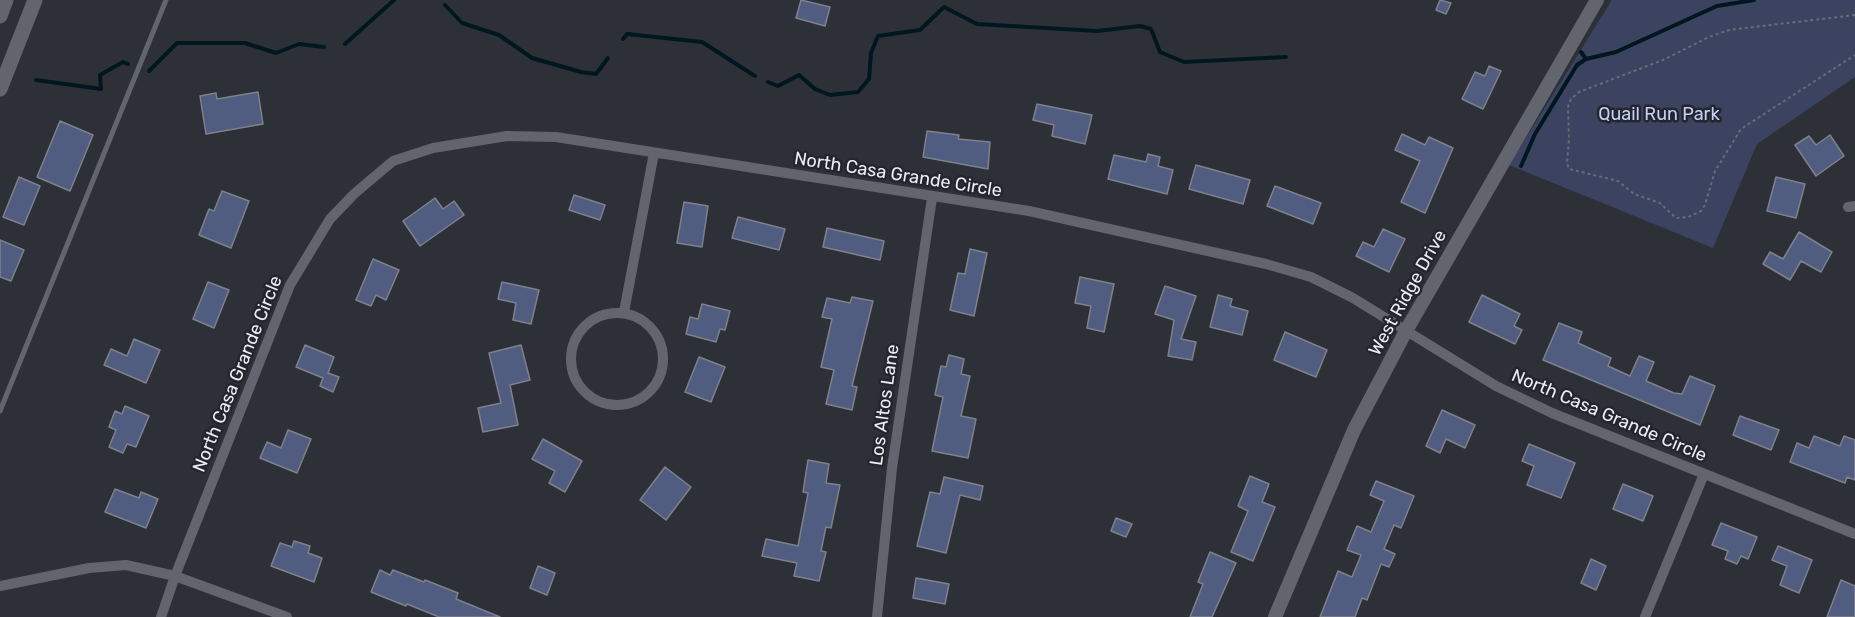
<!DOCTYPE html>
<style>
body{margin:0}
canvas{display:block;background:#2d3037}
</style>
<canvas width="1855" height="617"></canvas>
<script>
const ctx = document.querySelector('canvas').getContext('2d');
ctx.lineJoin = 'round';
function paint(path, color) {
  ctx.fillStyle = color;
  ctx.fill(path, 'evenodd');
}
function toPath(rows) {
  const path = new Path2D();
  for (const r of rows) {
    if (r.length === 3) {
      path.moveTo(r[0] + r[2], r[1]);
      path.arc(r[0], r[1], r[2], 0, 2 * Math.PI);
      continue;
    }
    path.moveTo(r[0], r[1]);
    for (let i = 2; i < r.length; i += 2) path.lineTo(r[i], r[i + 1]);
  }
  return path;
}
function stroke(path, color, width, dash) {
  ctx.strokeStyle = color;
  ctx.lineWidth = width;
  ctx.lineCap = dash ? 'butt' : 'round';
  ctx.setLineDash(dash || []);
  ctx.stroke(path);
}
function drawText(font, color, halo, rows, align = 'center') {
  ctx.font = font + ' Rubik,sans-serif';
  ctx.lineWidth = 5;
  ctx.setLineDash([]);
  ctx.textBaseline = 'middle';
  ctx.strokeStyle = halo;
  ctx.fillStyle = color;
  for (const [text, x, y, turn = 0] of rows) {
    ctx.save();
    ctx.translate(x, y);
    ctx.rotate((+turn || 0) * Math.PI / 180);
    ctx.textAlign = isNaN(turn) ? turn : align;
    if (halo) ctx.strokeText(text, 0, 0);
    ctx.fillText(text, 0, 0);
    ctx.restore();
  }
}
paint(toPath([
 [1612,0,1855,0,1855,77,1757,144,1713,248,1509,165]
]), '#3b4360');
stroke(toPath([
 [445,5,462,23,499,35,532,58,581,72,596,74,608,58],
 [623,39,627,34,702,42,755,76],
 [345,44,394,0],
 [1581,52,1586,59],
 [149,71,177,43,245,43,276,53,299,44,324,47],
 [36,80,101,89,100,75,123,62,128,64],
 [768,82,778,86,799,75,815,89,830,95,858,92,869,79,871,53,878,36,920,30,944,7,977,24,1097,31,1140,26,1151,29,1160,52,1184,62,1286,57],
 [1521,166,1535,134,1577,65,1586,59,1616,52,1717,6,1754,0]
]), '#001720', 4);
const building = toPath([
 [801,0,830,7,825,26,796,18,801,0],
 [1440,0,1451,3,1446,14,1436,10,1440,0],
 [1489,66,1501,71,1483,109,1462,99,1475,72,1485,76,1489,66],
 [258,92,263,124,206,134,200,96,216,93,217,99,258,92],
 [1037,104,1092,115,1085,144,1052,136,1054,125,1033,120,1037,104],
 [60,121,93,135,70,191,37,177,60,121],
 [927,131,959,135,958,139,990,142,988,169,923,157,927,131],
 [1402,134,1425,145,1429,137,1453,148,1425,213,1401,202,1420,161,1395,150,1402,134],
 [1830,135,1844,156,1816,176,1795,145,1809,136,1816,145,1830,135],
 [1148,154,1160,157,1158,166,1173,170,1167,194,1108,179,1114,155,1146,162,1148,154],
 [1196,165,1250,180,1243,204,1189,189,1196,165],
 [19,177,40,186,24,225,3,217,19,177],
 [1776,177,1805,184,1796,218,1767,211,1776,177],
 [1275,186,1321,203,1313,224,1267,206,1275,186],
 [222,191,249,201,231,248,199,235,209,209,214,211,222,191],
 [574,195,605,205,600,220,569,210,574,195],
 [435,198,443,209,454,201,464,215,420,246,403,221,435,198],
 [684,202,708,206,702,247,677,243,684,202],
 [738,217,785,229,779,250,732,238,738,217],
 [827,228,884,241,880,260,823,247,827,228],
 [1383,229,1405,239,1389,272,1356,256,1363,242,1374,247,1383,229],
 [1799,232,1832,252,1821,272,1801,261,1790,280,1763,264,1770,252,1783,259,1799,232],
 [0,240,24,250,11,281,0,277,0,240],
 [970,249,987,253,974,316,950,310,958,273,965,274,970,249],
 [373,259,399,270,386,300,376,295,371,306,356,300,373,259],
 [1080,277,1114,284,1104,332,1087,328,1091,306,1075,303,1080,277],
 [208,282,229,290,214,328,193,319,208,282],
 [502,282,539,290,531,324,513,320,516,303,498,299,502,282],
 [1165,286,1196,296,1181,339,1196,342,1192,360,1168,356,1174,320,1155,314,1165,286],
 [1218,295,1232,299,1230,306,1248,311,1242,335,1210,327,1218,295],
 [1482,295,1520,314,1514,326,1522,330,1515,344,1469,322,1482,295],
 [852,297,873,301,852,386,857,387,852,410,826,404,834,370,821,367,832,319,822,317,827,298,850,303,852,297],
 [702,304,730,311,725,330,720,329,716,342,686,334,690,317,698,319,702,304],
 [1559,323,1582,332,1578,343,1611,358,1608,366,1630,376,1639,356,1654,362,1646,381,1674,393,1682,394,1690,376,1715,386,1700,425,1543,360,1559,323],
 [1285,332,1327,350,1316,377,1274,360,1285,332],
 [134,339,160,350,146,383,104,365,111,349,127,356,134,339],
 [305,345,334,357,328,373,339,377,333,392,320,386,323,378,296,367,305,345],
 [521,345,530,380,510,385,518,425,483,432,478,408,501,403,489,353,521,345],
 [949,355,964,359,961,374,970,376,961,416,976,419,968,458,932,451,943,397,935,395,941,366,946,367,949,355],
 [699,357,725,367,711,402,685,392,699,357],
 [125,406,149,416,136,447,127,444,123,453,109,447,116,430,109,427,115,411,122,414,125,406],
 [1442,410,1475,425,1465,448,1446,439,1440,453,1426,446,1442,410],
 [1740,416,1779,430,1771,450,1733,435,1740,416],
 [288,430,311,439,297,473,260,458,267,442,281,448,288,430],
 [1814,436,1840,446,1844,436,1855,440,1855,480,1847,477,1845,483,1790,462,1797,443,1809,448,1814,436],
 [543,439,582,461,565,492,549,483,555,471,532,459,543,439],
 [1529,444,1575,463,1561,498,1527,485,1534,466,1522,461,1529,444],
 [808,460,829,464,826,483,840,485,831,528,826,527,821,551,826,552,819,581,794,576,797,563,762,556,766,539,798,546,808,493,803,492,808,460],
 [665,467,691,487,666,520,640,500,665,467],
 [1250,476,1269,484,1262,502,1275,507,1253,561,1231,552,1248,511,1238,506,1250,476],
 [944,477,983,486,980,500,960,495,946,553,917,546,930,492,940,494,944,477],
 [1376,481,1414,496,1401,528,1394,525,1384,549,1395,554,1389,567,1381,564,1367,600,1362,598,1355,617,1320,617,1338,571,1352,577,1361,555,1347,550,1357,526,1371,532,1384,501,1370,495,1376,481],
 [1623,484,1653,496,1643,521,1613,509,1623,484],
 [115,489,139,498,141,492,158,499,146,528,105,512,115,489],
 [1116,518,1132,524,1126,537,1111,531,1116,518],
 [1721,523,1757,537,1748,559,1741,556,1737,564,1725,559,1728,551,1712,545,1721,523],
 [294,541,310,546,308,553,322,558,314,582,271,566,280,543,292,547,294,541],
 [1778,546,1812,560,1799,593,1780,585,1787,566,1772,560,1778,546],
 [1210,552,1236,563,1212,617,1190,617,1203,584,1198,582,1210,552],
 [1591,559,1606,566,1596,590,1581,583,1591,559],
 [538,566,555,573,547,595,530,588,538,566],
 [380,570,390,575,393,570,424,582,425,580,458,593,456,599,500,617,439,617,407,604,406,606,371,592,380,570],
 [916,578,949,584,945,604,913,598,916,578],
 [1841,580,1855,586,1855,617,1827,617,1841,580]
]);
paint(building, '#515c81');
stroke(building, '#7e818a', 1.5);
stroke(toPath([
 [1855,15,1729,30,1709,37,1663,60,1579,92,1571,99,1568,107,1569,139,1567,163,1569,169,1618,181,1634,194,1660,203,1676,218,1688,217,1701,211,1705,205,1715,171,1741,129,1855,55]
]), '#696c72', 2, [3, 3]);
stroke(toPath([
 [0,411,166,0]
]), '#62656d', 5);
stroke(toPath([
 [1848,207,1855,206],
 [624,312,654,153],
 [617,359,46],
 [0,586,89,568,126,565,175,576,287,617],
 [161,617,175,576,290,285,330,219,354,194,393,161,433,148,507,136,556,137,1029,211,1266,264,1311,277,1353,298,1496,386,1552,413,1855,534],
 [877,617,892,468,932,198],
 [1645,617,1704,474]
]), '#62656d', 10);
stroke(toPath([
 [1275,617,1354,430,1407,329,1597,0]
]), '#62656d', 14);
stroke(toPath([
 [0,16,6,0],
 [0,89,35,0]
]), '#62656d', 15);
drawText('18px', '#c4d0f7', '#23262d', [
 ["Quail Run Park",1659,115]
]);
drawText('18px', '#ebedf2', '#23262d', [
 ["North Casa Grande Circle",898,175,9],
 ["West Ridge Drive",1408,293,-61],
 ["North Casa Grande Circle",238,374,-68],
 ["Los Altos Lane",885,405,-82],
 ["North Casa Grande Circle",1609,416,23]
]);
</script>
